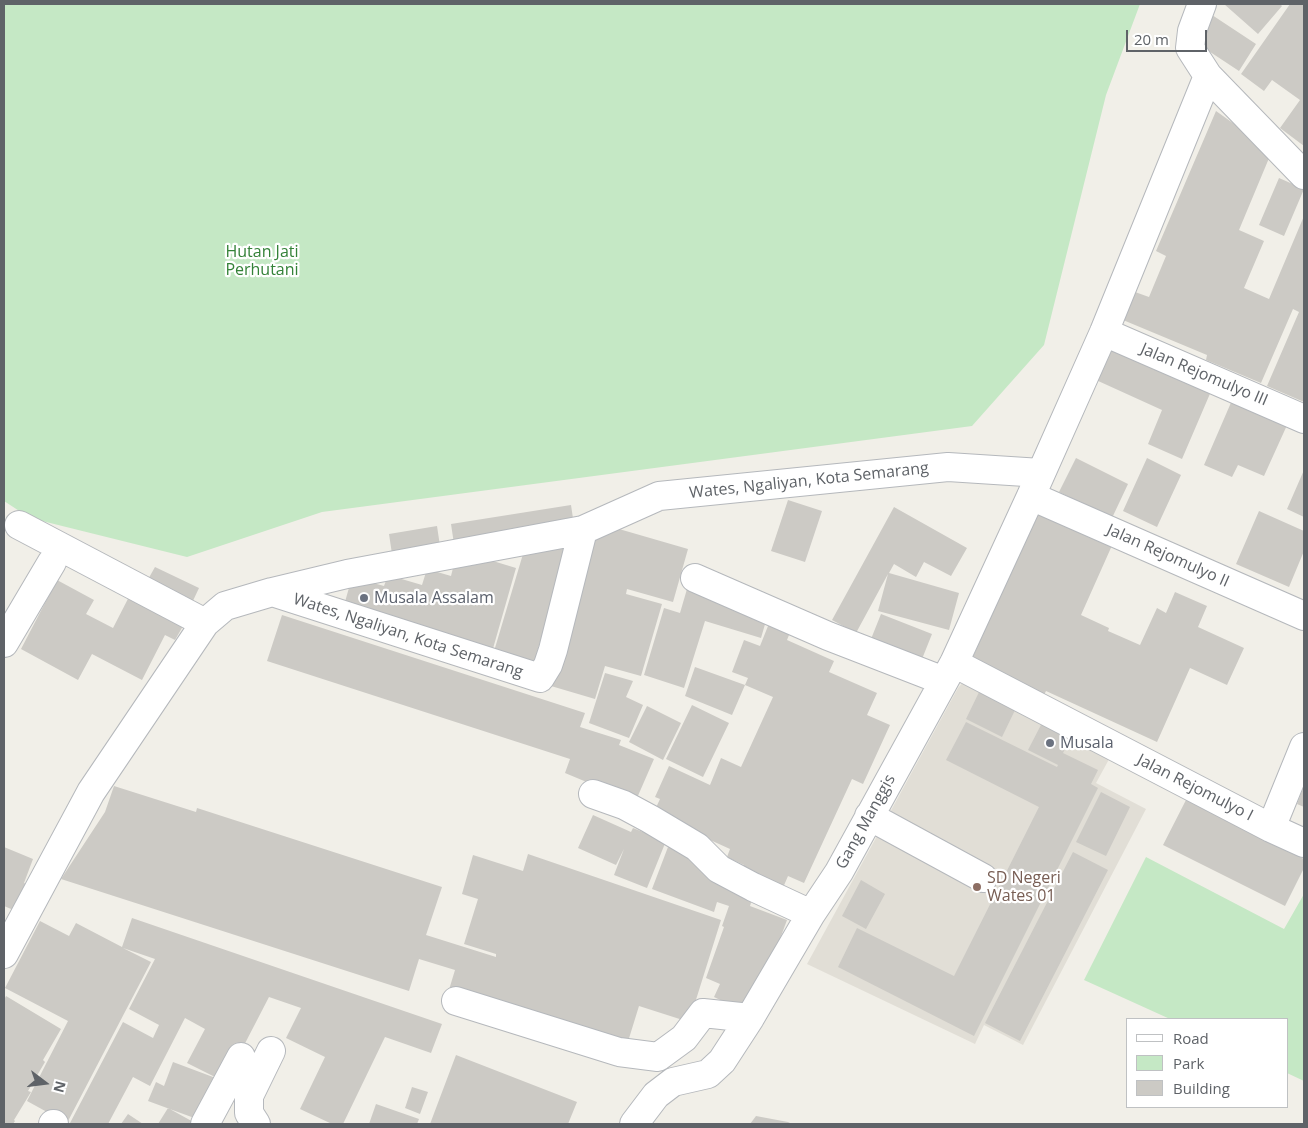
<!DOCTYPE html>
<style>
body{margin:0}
#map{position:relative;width:1308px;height:1128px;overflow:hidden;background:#f1efe8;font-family:"Open Sans",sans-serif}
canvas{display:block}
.frame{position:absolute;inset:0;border:5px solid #5f6368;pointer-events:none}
.legend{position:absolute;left:1126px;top:1018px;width:162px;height:90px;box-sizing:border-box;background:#fff;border:1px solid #bfc1c3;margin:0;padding:6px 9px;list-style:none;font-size:15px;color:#5f6368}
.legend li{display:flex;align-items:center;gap:10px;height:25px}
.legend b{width:25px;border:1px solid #bfc1c3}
.north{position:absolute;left:20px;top:1058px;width:50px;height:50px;-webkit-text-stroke:4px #fff;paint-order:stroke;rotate:105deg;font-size:14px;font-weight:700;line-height:20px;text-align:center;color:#5f6368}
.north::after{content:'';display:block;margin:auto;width:18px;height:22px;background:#5f6368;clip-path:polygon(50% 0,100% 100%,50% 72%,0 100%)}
.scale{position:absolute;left:1126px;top:30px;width:81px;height:22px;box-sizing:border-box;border:2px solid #5f6368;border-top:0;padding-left:6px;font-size:15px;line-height:18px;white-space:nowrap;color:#5f6368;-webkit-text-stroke:4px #fff;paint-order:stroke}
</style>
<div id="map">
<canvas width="1308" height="1128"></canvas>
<div class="frame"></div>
<ul class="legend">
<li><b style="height:6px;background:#fff"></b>Road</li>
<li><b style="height:14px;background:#c5e8c5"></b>Park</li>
<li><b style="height:14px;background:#cccac5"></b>Building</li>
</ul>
<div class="north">N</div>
<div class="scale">20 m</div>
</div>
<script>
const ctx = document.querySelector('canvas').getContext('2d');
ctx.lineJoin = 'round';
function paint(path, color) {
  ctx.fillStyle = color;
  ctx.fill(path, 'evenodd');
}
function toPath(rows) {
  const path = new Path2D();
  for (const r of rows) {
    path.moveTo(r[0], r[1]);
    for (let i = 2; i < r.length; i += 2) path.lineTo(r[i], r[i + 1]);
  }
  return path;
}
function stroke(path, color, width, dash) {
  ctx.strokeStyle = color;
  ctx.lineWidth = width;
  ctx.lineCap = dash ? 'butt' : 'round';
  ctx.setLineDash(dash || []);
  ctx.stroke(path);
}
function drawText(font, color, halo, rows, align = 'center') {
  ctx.font = font + ' "Open Sans",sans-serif';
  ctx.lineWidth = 4.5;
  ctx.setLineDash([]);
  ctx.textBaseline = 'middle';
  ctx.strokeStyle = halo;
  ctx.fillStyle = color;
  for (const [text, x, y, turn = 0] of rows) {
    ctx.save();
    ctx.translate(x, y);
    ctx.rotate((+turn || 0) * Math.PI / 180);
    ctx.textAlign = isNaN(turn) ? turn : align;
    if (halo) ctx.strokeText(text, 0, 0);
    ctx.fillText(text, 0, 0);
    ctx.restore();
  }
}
paint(toPath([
 [964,681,1113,752,1096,783,1146,809,1023,1045,984,1025,975,1044,807,964,958,688]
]), '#e1ded6');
paint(toPath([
 [4,4,1140,4,1106,95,1044,345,972,426,322,512,187,557,30,518,4,501],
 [1146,857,1284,929,1304,894,1304,1081,1287,1073,1287,1019,1170,1019,1084,980]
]), '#c5e8c5');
paint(toPath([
 [1224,4,1280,4,1282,6,1258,34],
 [1290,4,1304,4,1304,146,1280,128,1300,100,1272,80,1264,91,1241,74],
 [1209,13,1256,44,1239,71,1192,40],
 [1216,111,1272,151,1239,230,1264,241,1244,288,1269,299,1304,216,1304,402,1267,386,1299,312,1293,309,1261,383,1206,360,1207,355,1123,320,1135,292,1149,297,1166,256,1156,251],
 [1279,178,1304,189,1284,236,1259,225],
 [1112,344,1212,389,1182,459,1148,444,1162,410,1096,380],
 [1233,398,1288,423,1264,476,1238,465,1232,477,1204,465],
 [1076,458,1128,484,1112,518,1059,492],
 [1147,458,1181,475,1157,527,1123,511],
 [1304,470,1304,517,1287,509],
 [788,500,822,511,805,562,771,551],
 [571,505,574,525,454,544,451,524],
 [894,507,967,548,951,576,924,562,916,577,894,564,889,573,959,593,949,630,878,611,888,574,856,633,832,620],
 [1040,508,1114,541,1081,615,1109,628,1108,631,1140,645,1157,608,1166,613,1175,592,1207,606,1198,627,1244,648,1227,685,1190,668,1157,742,1046,691,1044,695,971,661],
 [1259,511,1304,531,1304,551,1289,587,1236,564],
 [437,526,440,546,392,554,389,534],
 [619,529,688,549,673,602,627,589,626,594,662,604,641,676,605,666,595,699,551,686,595,534],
 [568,547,532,669,492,658,523,554],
 [483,558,516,568,492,652,343,609,352,577,384,586,388,575,422,585,427,569,451,576,453,568],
 [155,567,199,588,191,605,146,583],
 [57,580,94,600,86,614,113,628,132,591,187,619,175,640,165,635,142,680,92,654,78,680,21,649],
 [687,589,768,614,761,638,705,621,684,688,644,675,664,608,680,613],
 [881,614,932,634,920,664,869,644],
 [282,615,585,713,580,727,621,740,619,745,654,759,637,798,601,788,565,773,570,759,267,661],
 [770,621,791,630,787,640,834,661,829,672,877,693,867,715,890,725,863,784,852,779,804,883,788,876,782,890,740,871,744,865,727,857,730,849,653,814,660,799,655,797,669,766,710,785,721,758,741,767,773,697,745,685,748,678,732,672,744,640,760,646],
 [695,667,745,685,732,715,685,696],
 [605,673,633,681,626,697,643,705,629,738,589,723],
 [981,688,1017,706,1002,737,966,719],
 [692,705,729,723,703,777,666,759],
 [647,706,681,723,663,760,629,742],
 [1043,721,1072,735,1063,753,1098,770,1091,784,1098,788,974,1036,838,967,857,928,954,976,1039,807,946,760,966,722,1057,767,1058,765,1028,750],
 [114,786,196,812,197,808,442,887,426,935,496,957,496,954,464,944,478,899,462,894,473,855,523,871,528,854,721,920,689,1022,639,1006,626,1048,448,993,455,970,419,959,409,991,61,879,105,812],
 [1304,786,1304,807,1297,804],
 [1101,792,1130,807,1106,856,1076,842],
 [1186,800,1304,859,1304,868,1285,906,1163,845],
 [593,815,631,832,633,828,666,841,647,888,614,875,624,849,616,865,578,848],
 [4,847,33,859,24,883,33,887,23,914,4,906],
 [668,847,704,860,754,893,750,906,787,920,777,947,743,1011,714,997,720,984,706,978,724,927,722,926,729,906,717,902,714,912,652,889],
 [1073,852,1108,870,1020,1041,985,1023],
 [861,880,885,894,866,929,842,916],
 [132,918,442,1024,431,1053,385,1037,343,1124,332,1124,300,1109,325,1057,286,1038,301,1008,269,997,225,1082,187,1063,205,1029,185,1018,150,1086,133,1077,108,1124,72,1124,70,1123,123,1022,153,1038,159,1025,129,1009,155,959,123,948,151,962,67,1123,27,1101,68,1021,5,988,40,921,69,936,76,923,122,947],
 [6,996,61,1029,43,1060,45,1062,28,1091,31,1092,14,1120,15,1121,13,1124,4,1124,4,1000],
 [456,1055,577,1102,568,1124,430,1124],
 [173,1062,221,1080,197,1119,148,1101,156,1082,164,1086],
 [412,1087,428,1092,420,1114,405,1108],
 [376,1104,419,1119,417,1124,369,1124],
 [168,1108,197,1124,158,1124],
 [128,1114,143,1124,121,1124],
 [756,1116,788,1122,792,1124,750,1124]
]), '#cccac5');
const minor = toPath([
 [1202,4,1192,31,1190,48,1208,76,1304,175],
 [1104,332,1304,419],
 [1031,496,1304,616],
 [19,525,205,623],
 [695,578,828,636,944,681],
 [272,592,540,678,548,665,553,650,583,530],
 [4,643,52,562],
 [954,663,1271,828,1304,843],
 [593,794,624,805,650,819,697,847,719,869,753,887,811,914],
 [869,816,983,878],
 [1271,828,1304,747],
 [4,954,91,792,205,623,225,606,272,592,347,574,583,530,659,496,948,467,1041,473],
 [456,1001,619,1052,658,1057,684,1038,703,1013,750,1018],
 [53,1124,54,1124],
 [205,1124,241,1057],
 [256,1124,249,1113,249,1096,271,1051],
 [634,1124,656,1095,673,1082,708,1074,722,1061,750,1018,811,914,839,872,954,663,1031,496,1104,332,1208,76]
]);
stroke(minor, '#b5b8bc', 30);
stroke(minor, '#fff', 28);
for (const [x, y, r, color] of [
 [364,598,5,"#6b7280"],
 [1050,743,5,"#6b7280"],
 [977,887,5,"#8d6e63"]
]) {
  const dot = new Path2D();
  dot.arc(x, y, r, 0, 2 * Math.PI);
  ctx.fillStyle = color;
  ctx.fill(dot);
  stroke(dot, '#fff', 2);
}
drawText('16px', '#348238', '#fff', [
 ["Hutan Jati",262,252],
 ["Perhutani",262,270]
]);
drawText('16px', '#5f6368', '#fff', [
 ["Jalan Rejomulyo III",1204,375,23],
 ["Wates, Ngaliyan, Kota Semarang",809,481,-6],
 ["Jalan Rejomulyo II",1168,556,24],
 ["Wates, Ngaliyan, Kota Semarang",408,636,18],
 ["Jalan Rejomulyo I",1195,788,27],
 ["Gang Manggis",866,822,-61]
]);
drawText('16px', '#5b616d', '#fff', [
 ["Musala Assalam",374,598],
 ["Musala",1060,743]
], 'left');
drawText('16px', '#785e54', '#fff', [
 ["SD Negeri",987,878],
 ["Wates 01",987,896]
], 'left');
</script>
